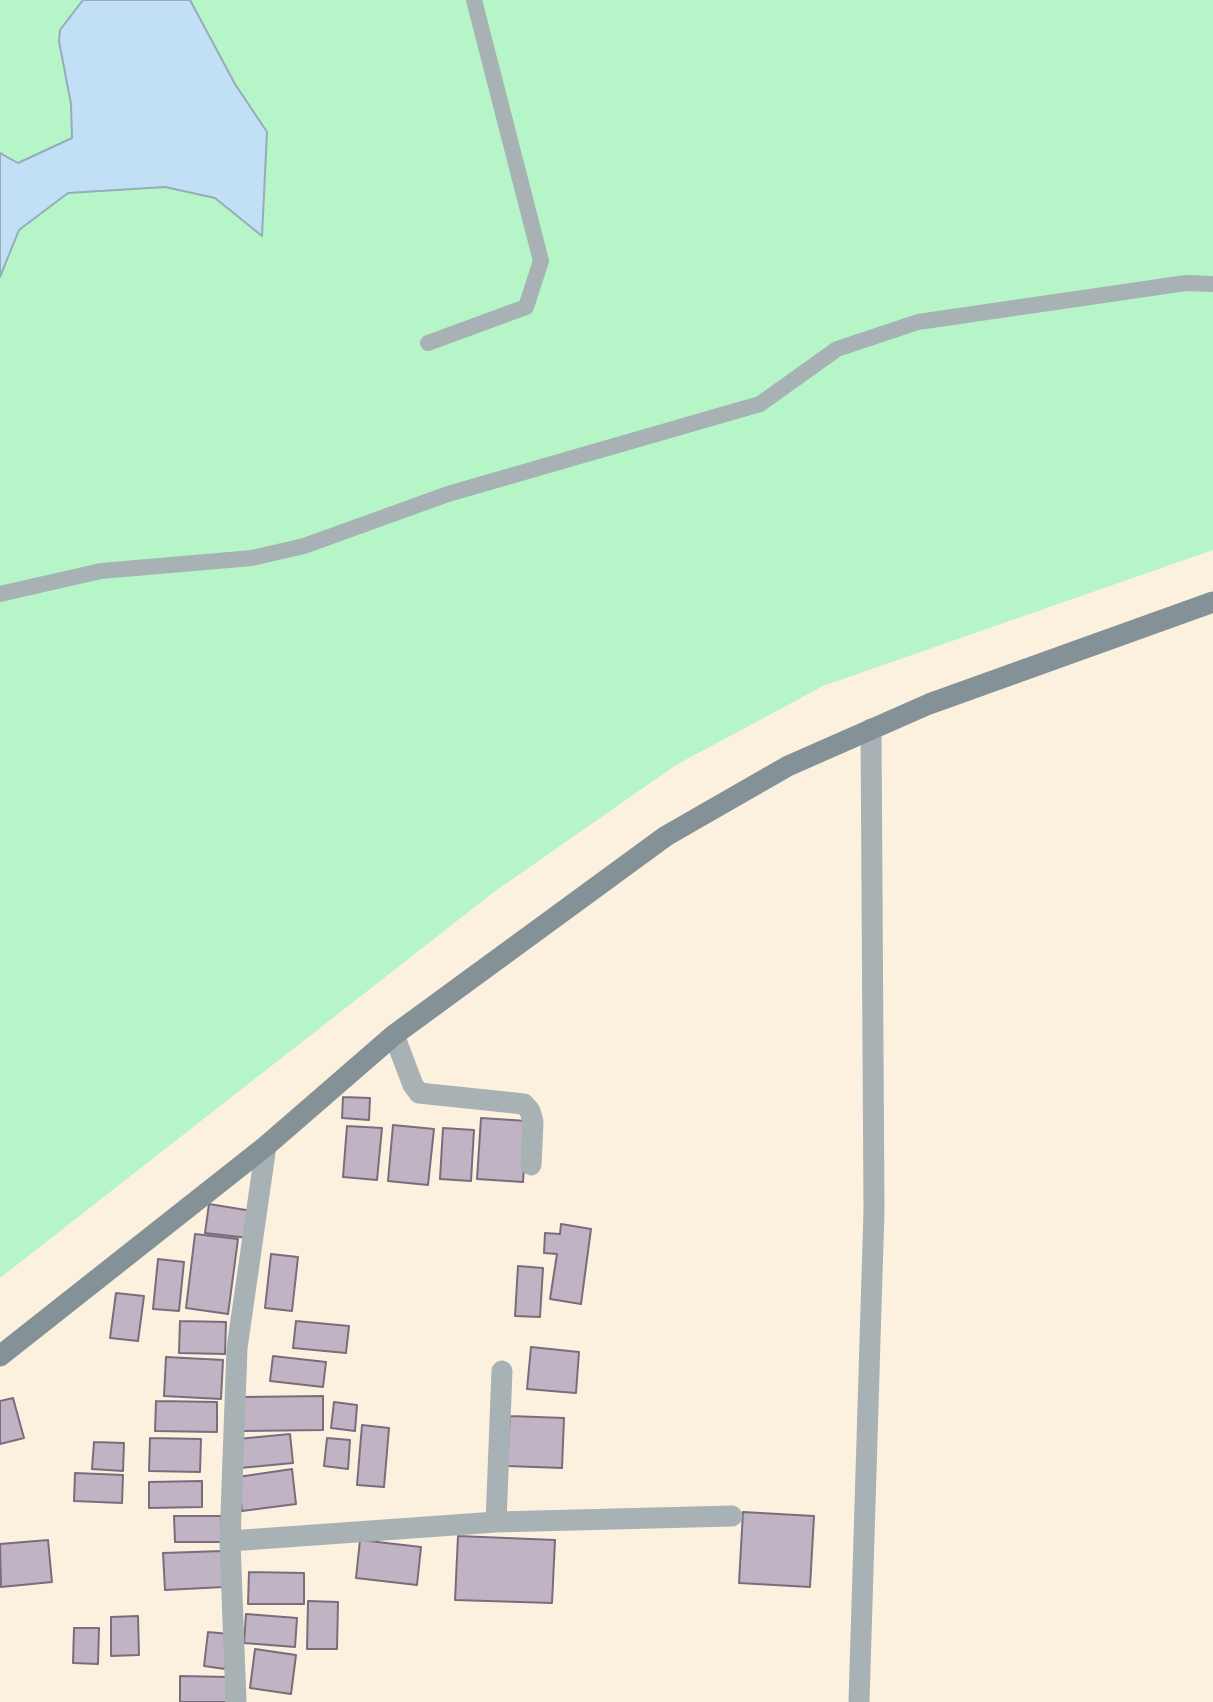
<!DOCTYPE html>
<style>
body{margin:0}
canvas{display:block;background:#fcf1df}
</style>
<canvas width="1213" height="1702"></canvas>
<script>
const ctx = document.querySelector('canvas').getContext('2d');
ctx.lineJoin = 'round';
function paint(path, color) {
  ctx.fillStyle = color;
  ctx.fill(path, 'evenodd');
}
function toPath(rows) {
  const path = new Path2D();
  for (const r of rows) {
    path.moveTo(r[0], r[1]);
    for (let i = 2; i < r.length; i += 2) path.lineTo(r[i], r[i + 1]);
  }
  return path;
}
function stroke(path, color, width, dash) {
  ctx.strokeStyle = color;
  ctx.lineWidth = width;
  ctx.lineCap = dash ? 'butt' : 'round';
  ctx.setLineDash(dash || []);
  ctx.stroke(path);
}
paint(toPath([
 [0,0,1213,0,1213,550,823,686,676,765,494,892,0,1278]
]), '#b6f5c8');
const water = toPath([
 [83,0,190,0,235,84,267,132,262,236,215,198,165,187,68,193,19,230,0,277,0,153,18,163,72,138,71,104,59,41,60,30,83,0]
]);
paint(water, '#c1e0f6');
stroke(water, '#97abb9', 2);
const building = toPath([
 [343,1097,370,1098,369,1120,342,1118,343,1097],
 [481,1118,527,1121,523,1182,477,1179,481,1118],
 [393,1125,434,1129,428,1185,388,1181,393,1125],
 [347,1126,382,1128,377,1180,343,1177,347,1126],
 [443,1128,474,1130,471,1181,440,1179,443,1128],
 [209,1204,252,1211,248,1238,205,1233,209,1204],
 [561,1224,591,1229,581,1304,550,1299,557,1254,544,1253,545,1233,560,1234,561,1224],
 [195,1234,238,1239,228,1314,186,1308,195,1234],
 [271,1254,298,1257,292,1311,265,1308,271,1254],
 [158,1259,184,1262,179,1311,153,1309,158,1259],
 [518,1266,543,1268,540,1317,515,1316,518,1266],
 [116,1293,144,1296,138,1341,110,1338,116,1293],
 [180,1321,226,1322,225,1354,179,1353,180,1321],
 [296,1321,349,1326,346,1353,293,1348,296,1321],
 [531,1347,579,1352,576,1393,527,1389,531,1347],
 [273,1356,326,1362,323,1387,270,1381,273,1356],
 [166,1357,223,1360,221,1399,164,1396,166,1357],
 [323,1396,323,1430,242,1431,242,1397,323,1396],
 [13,1398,24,1438,0,1444,0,1401,13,1398],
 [156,1401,217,1402,217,1432,155,1431,156,1401],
 [334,1402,357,1405,355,1431,331,1428,334,1402],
 [510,1416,564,1418,562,1468,507,1466,510,1416],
 [362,1425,389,1428,384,1487,357,1485,362,1425],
 [290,1434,293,1463,240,1468,238,1439,290,1434],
 [150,1438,201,1439,200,1472,149,1471,150,1438],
 [327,1438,350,1440,348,1469,324,1466,327,1438],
 [94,1442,124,1443,123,1471,92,1469,94,1442],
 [292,1469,296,1504,242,1511,238,1477,292,1469],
 [75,1473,123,1475,122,1503,74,1501,75,1473],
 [202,1481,202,1507,149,1508,149,1482,202,1481],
 [743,1512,814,1516,810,1587,739,1583,743,1512],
 [174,1516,221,1516,221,1542,175,1542,174,1516],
 [458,1536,555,1540,552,1603,455,1600,458,1536],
 [48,1540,52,1582,1,1587,0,1544,48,1540],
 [360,1540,421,1547,417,1585,356,1578,360,1540],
 [223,1551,224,1587,165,1590,163,1553,223,1551],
 [249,1572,304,1573,304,1604,248,1604,249,1572],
 [308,1601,338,1602,337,1649,307,1649,308,1601],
 [246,1614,297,1618,295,1647,244,1643,246,1614],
 [138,1616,139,1655,111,1656,111,1617,138,1616],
 [74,1628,99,1628,98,1664,73,1663,74,1628],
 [208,1632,230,1634,225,1669,204,1666,208,1632],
 [255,1649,296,1655,291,1694,250,1688,255,1649],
 [180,1676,229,1677,228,1702,180,1702,180,1676]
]);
paint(building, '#c0b3c4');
stroke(building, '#786d7c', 2);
stroke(toPath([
 [428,343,526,307,541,261,474,0],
 [0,594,101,571,252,558,304,546,448,494,760,404,837,349,918,322,1186,283,1213,284]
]), '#a8b2b5', 16);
stroke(toPath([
 [394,1035,413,1085,419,1093,524,1104,530,1111,533,1122,531,1165],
 [496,1522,502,1371],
 [230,1541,496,1522,732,1516],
 [236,1702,230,1541,237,1348,266,1146],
 [859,1702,874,1210,871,729]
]), '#a8b2b5', 21);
stroke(toPath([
 [0,1356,266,1146,394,1035,666,836,788,766,929,704,1213,602]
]), '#849297', 21);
</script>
